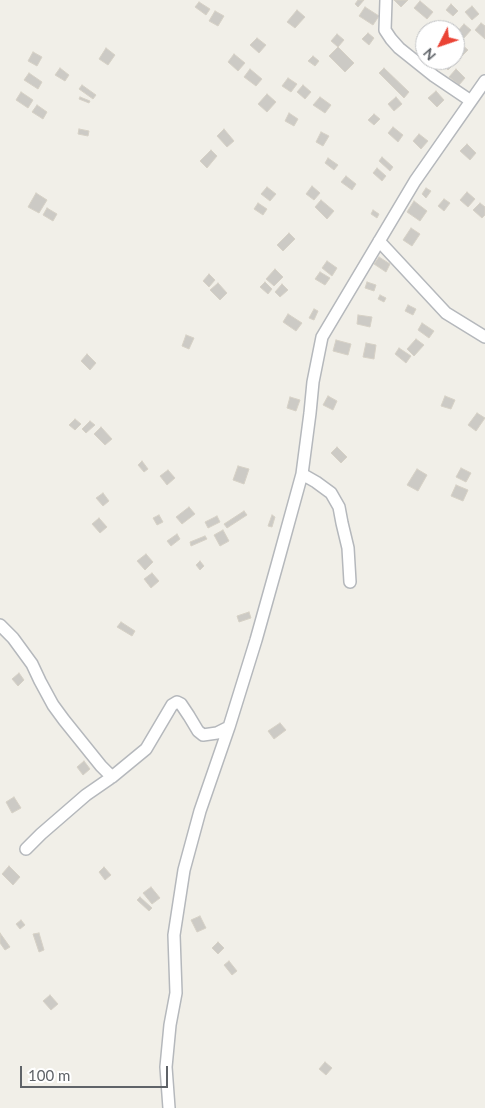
<!DOCTYPE html>
<style>
body{margin:0}
#map{position:relative;width:485px;height:1108px;overflow:hidden;background:#f1efe8;font-family:Lato,sans-serif}
canvas{display:block}
.north{position:absolute;left:415px;top:20px;width:50px;height:50px;box-sizing:border-box;background:#fff;border:1px solid #bfc1c3;border-radius:50%;rotate:229deg;font-size:14px;font-weight:700;line-height:20px;text-align:center;color:#5f6368}
.north::after{content:'';display:block;margin:auto;width:18px;height:22px;background:#ea4335;clip-path:polygon(50% 0,100% 100%,50% 72%,0 100%)}
.scale{position:absolute;left:20px;top:1066px;width:148px;height:22px;box-sizing:border-box;border:2px solid #5f6368;border-top:0;padding-left:6px;font-size:15px;line-height:18px;white-space:nowrap;color:#5f6368;-webkit-text-stroke:4px #fff;paint-order:stroke}
</style>
<div id="map">
<canvas width="485" height="1108"></canvas>
<div class="north">N</div>
<div class="scale">100 m</div>
</div>
<script>
const ctx = document.querySelector('canvas').getContext('2d');
ctx.lineJoin = 'round';
function paint(path, color) {
  ctx.fillStyle = color;
  ctx.fill(path, 'evenodd');
}
function toPath(rows) {
  const path = new Path2D();
  for (const r of rows) {
    path.moveTo(r[0], r[1]);
    for (let i = 2; i < r.length; i += 2) path.lineTo(r[i], r[i + 1]);
  }
  return path;
}
function stroke(path, color, width, dash) {
  ctx.strokeStyle = color;
  ctx.lineWidth = width;
  ctx.lineCap = dash ? 'butt' : 'round';
  ctx.setLineDash(dash || []);
  ctx.stroke(path);
}
const building = toPath([
 [358,0,364,0,358,7,355,4,358,0],
 [394,0,408,0,401,7,394,0],
 [420,1,433,12,427,19,414,8,420,1],
 [199,2,210,9,206,15,195,7,199,2],
 [451,4,458,11,453,16,446,10,451,4],
 [472,6,479,14,472,20,465,12,472,6],
 [365,7,379,16,373,25,359,16,365,7],
 [297,10,305,17,295,28,287,22,297,10],
 [215,11,224,16,218,26,209,21,215,11],
 [481,23,485,26,485,39,475,30,481,23],
 [464,24,471,30,464,38,457,32,464,24],
 [368,33,374,38,369,45,362,39,368,33],
 [337,34,344,40,338,47,331,41,337,34],
 [257,38,266,45,259,53,250,45,257,38],
 [459,42,468,50,461,57,455,51,455,46,459,42],
 [338,47,354,63,345,72,329,56,338,47],
 [106,48,115,55,108,65,99,59,106,48],
 [33,52,42,57,37,66,28,61,33,52],
 [234,54,245,63,238,71,228,62,234,54],
 [313,56,319,61,315,66,308,61,313,56],
 [442,60,451,60,454,64,448,70,440,62,442,60],
 [437,62,441,65,436,70,432,67,437,62],
 [60,68,69,75,65,81,55,75,60,68],
 [384,68,409,92,404,98,379,73,384,68],
 [250,69,262,79,256,86,244,77,250,69],
 [456,69,465,78,459,85,449,77,456,69],
 [29,73,42,82,38,89,24,80,29,73],
 [288,78,297,84,291,92,282,86,288,78],
 [82,85,96,95,93,99,79,89,82,85],
 [303,85,311,92,305,99,297,92,303,85],
 [436,91,444,100,437,107,428,98,436,91],
 [21,92,33,100,28,108,16,100,21,92],
 [267,94,276,102,267,112,258,104,267,94],
 [80,97,90,101,89,103,79,99,80,97],
 [320,97,331,105,325,113,313,105,320,97],
 [396,97,402,104,394,111,388,104,396,97],
 [37,105,47,112,43,119,32,112,37,105],
 [289,113,298,119,294,126,285,121,289,113],
 [374,114,380,119,374,125,368,120,374,114],
 [393,127,403,135,398,142,388,133,393,127],
 [79,129,89,131,88,136,78,134,79,129],
 [224,129,234,141,227,147,217,136,224,129],
 [321,132,329,136,323,146,316,142,321,132],
 [419,134,428,141,421,149,413,141,419,134],
 [467,144,476,153,470,160,460,151,467,144],
 [211,150,217,156,207,168,200,161,211,150],
 [382,157,393,167,390,171,379,161,382,157],
 [328,158,338,165,334,170,325,163,328,158],
 [377,168,386,176,382,181,373,173,377,168],
 [346,176,356,184,352,190,341,182,346,176],
 [312,186,320,193,314,200,306,194,312,186],
 [267,187,276,194,270,201,261,194,267,187],
 [426,188,431,191,426,198,422,194,426,188],
 [467,192,475,199,468,207,460,200,467,192],
 [36,193,47,200,39,213,28,207,36,193],
 [444,199,450,203,444,211,438,206,444,199],
 [321,200,334,211,327,219,315,207,321,200],
 [414,201,427,211,420,221,407,212,414,201],
 [258,203,267,209,263,215,254,209,258,203],
 [480,203,485,207,485,215,482,218,473,210,480,203],
 [47,208,57,214,53,221,43,215,47,208],
 [373,210,379,214,377,218,371,214,373,210],
 [411,228,420,234,412,246,403,240,411,228],
 [289,233,295,239,283,251,277,245,289,233],
 [379,257,390,264,386,272,374,264,379,257],
 [327,261,337,268,332,276,322,268,327,261],
 [275,269,283,277,274,286,266,279,275,269],
 [320,272,330,278,325,285,315,279,320,272],
 [209,274,215,280,209,287,203,281,209,274],
 [265,282,272,289,268,294,260,287,265,282],
 [367,282,376,285,374,291,365,288,367,282],
 [218,283,227,293,220,300,210,290,218,283],
 [282,284,288,290,280,297,275,292,282,284],
 [380,295,386,298,384,302,378,299,380,295],
 [408,305,416,309,413,315,405,311,408,305],
 [314,309,318,311,314,320,309,318,314,309],
 [288,314,302,323,296,331,283,322,288,314],
 [358,315,372,317,370,327,357,324,358,315],
 [422,323,434,331,429,338,418,330,422,323],
 [186,335,194,338,189,349,182,346,186,335],
 [416,339,424,345,414,356,407,349,416,339],
 [336,340,351,344,348,355,333,351,336,340],
 [366,343,376,345,374,359,363,357,366,343],
 [399,348,411,356,406,363,395,354,399,348],
 [87,354,96,363,90,370,81,361,87,354],
 [328,396,337,401,333,410,323,405,328,396],
 [445,396,455,400,451,409,441,406,445,396],
 [290,397,300,400,296,411,287,408,290,397],
 [477,413,485,418,476,431,468,425,477,413],
 [75,419,81,424,75,430,69,425,75,419],
 [90,421,95,425,86,433,82,429,90,421],
 [101,427,112,439,105,445,94,434,101,427],
 [337,447,347,457,341,463,331,453,337,447],
 [142,461,148,469,144,472,138,465,142,461],
 [238,466,249,469,244,484,233,480,238,466],
 [461,468,471,473,466,482,456,477,461,468],
 [417,469,427,475,418,491,407,485,417,469],
 [168,470,175,478,167,485,160,476,168,470],
 [456,485,468,490,463,501,451,496,456,485],
 [103,493,109,501,103,506,96,498,103,493],
 [189,507,195,514,182,524,176,517,189,507],
 [244,511,247,515,227,528,224,524,244,511],
 [159,515,163,522,157,525,153,518,159,515],
 [272,515,275,517,272,527,268,526,272,515],
 [217,516,220,522,208,528,205,522,217,516],
 [99,518,107,527,100,533,92,524,99,518],
 [223,530,229,541,220,546,214,535,223,530],
 [177,534,180,539,171,546,167,541,177,534],
 [205,536,207,539,191,546,190,542,205,536],
 [146,554,153,562,145,570,137,561,146,554],
 [200,561,204,566,200,570,196,565,200,561],
 [152,573,159,581,151,588,144,579,152,573],
 [249,612,251,618,239,622,237,616,249,612],
 [121,622,135,631,132,636,117,627,121,622],
 [19,673,24,680,18,686,12,679,19,673],
 [280,723,286,730,274,739,268,731,280,723],
 [84,761,90,769,83,775,77,767,84,761],
 [14,797,21,808,12,813,6,802,14,797],
 [9,866,20,877,13,885,2,874,9,866],
 [104,867,111,875,105,880,99,872,104,867],
 [151,887,160,898,152,904,143,893,151,887],
 [140,897,152,908,149,911,137,900,140,897],
 [200,916,206,928,197,932,191,920,200,916],
 [21,920,25,925,20,929,16,924,21,920],
 [0,933,10,947,5,950,0,943,0,933],
 [39,933,44,950,39,952,33,934,39,933],
 [218,942,224,948,218,954,212,948,218,942],
 [229,961,237,971,232,975,224,965,229,961],
 [50,995,58,1004,51,1010,43,1001,50,995],
 [325,1062,332,1068,326,1075,319,1069,325,1062]
]);
paint(building, '#cccac5');
stroke(building, '#d6d1c6', 1);
const minor = toPath([
 [386,0,385,30,391,39,399,48,434,76,471,101],
 [379,241,446,313,485,337],
 [302,474,316,482,331,493,339,507,342,523,348,548,350,582],
 [0,625,13,638,32,664,40,681,53,705,64,720,101,766,112,777],
 [26,849,41,834,86,795,112,777,146,749,172,705,177,702,181,704,189,716,198,731,203,735,217,733,229,727],
 [169,1108,166,1067,170,1025,176,993,174,935,184,870,200,811,229,727,256,640,277,565,302,474,310,413,313,382,322,337,415,181,485,81]
]);
stroke(minor, '#b5b8bc', 14);
stroke(minor, '#fff', 11);
</script>
